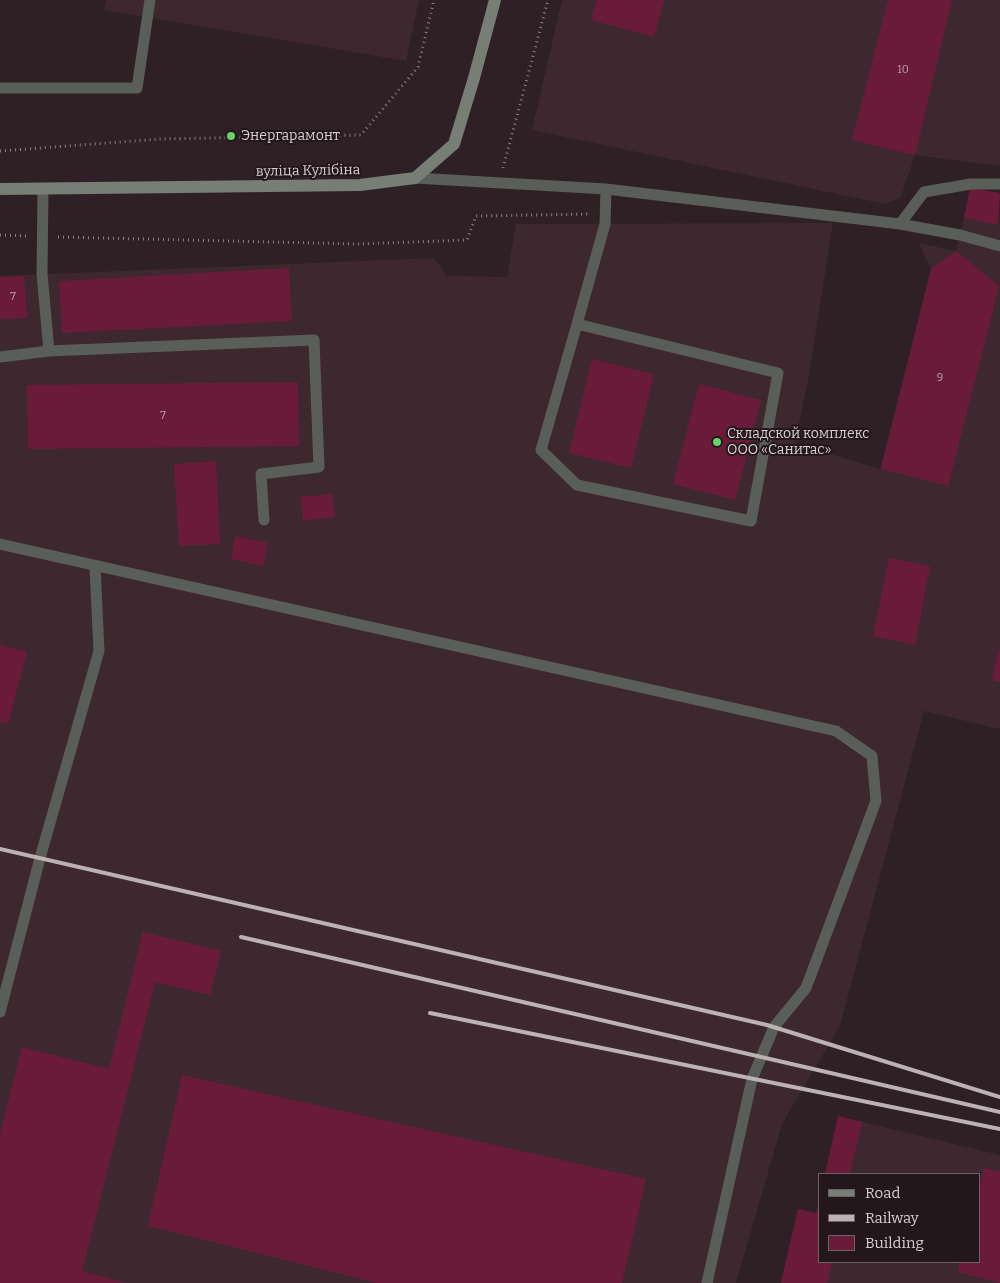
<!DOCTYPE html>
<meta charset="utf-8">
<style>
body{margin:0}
#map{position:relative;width:1000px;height:1283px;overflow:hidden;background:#2e2024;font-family:Bitter,serif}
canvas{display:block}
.legend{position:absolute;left:818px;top:1173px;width:162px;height:90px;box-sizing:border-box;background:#24171b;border:1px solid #6c6164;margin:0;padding:6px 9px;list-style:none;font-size:15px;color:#d8cfd1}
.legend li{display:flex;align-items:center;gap:10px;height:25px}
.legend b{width:25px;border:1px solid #6c6164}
</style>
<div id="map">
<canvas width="1000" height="1283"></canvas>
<ul class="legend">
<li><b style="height:6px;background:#777e76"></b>Road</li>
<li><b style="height:6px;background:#bcb2b4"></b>Railway</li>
<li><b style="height:14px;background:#6b1b3a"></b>Building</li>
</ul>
</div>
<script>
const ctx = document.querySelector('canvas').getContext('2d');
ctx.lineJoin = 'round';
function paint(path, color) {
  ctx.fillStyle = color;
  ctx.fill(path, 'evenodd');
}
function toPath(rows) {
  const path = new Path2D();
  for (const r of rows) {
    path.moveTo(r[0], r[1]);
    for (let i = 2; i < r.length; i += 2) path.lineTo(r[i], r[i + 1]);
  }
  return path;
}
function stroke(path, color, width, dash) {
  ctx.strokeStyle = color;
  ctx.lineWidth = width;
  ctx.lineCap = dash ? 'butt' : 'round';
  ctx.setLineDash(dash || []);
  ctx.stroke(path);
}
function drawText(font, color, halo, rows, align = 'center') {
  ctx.font = font + ' Bitter,serif';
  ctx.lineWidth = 4;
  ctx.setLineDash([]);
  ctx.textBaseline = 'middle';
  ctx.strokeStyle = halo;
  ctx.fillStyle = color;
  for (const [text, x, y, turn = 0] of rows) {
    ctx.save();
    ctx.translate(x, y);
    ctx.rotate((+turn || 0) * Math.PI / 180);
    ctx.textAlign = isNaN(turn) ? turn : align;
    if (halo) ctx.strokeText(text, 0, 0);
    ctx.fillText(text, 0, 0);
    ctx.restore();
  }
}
paint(toPath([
 [106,0,419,0,406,61,104,10],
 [562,0,1000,0,1000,166,915,155,901,197,885,204,532,130],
 [1000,215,1000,729,924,711,840,1026,782,1124,736,1283,0,1283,0,276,434,258,447,276,507,277,516,224,833,223,809,375,795,443,880,469,931,269,919,243,956,251,964,218,998,225],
 [838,1116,1000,1155,1000,1283,781,1283,798,1209,816,1213,819,1202,819,1262,979,1262,979,1174,825,1174]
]), '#3c282e');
paint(toPath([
 [597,0,664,0,654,37,591,20],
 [888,0,952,0,915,155,852,140],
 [970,188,1000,193,998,225,964,218],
 [956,251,999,286,948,486,881,469,931,269],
 [289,268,292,321,62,333,59,281],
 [24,276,27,318,0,319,0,277],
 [592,359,654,374,631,468,569,453],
 [298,382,299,446,28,449,27,385],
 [699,384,761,400,735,500,673,484],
 [216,461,220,544,179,546,174,464],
 [332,494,335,517,303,521,300,497],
 [235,536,268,543,263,566,231,559],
 [889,558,930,566,915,645,873,636],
 [0,645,27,652,8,724,0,722],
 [999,649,1000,649,1000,682,992,680],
 [143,932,221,951,210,995,155,982,82,1271,126,1283,0,1283,0,1134,22,1047,109,1069],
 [182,1075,646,1179,622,1283,377,1283,148,1226],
 [838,1116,862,1122,850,1174,825,1174],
 [984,1168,1000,1172,1000,1283,958,1272,960,1262,979,1262,979,1188],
 [819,1206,819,1262,832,1262,827,1283,781,1283,798,1209,816,1213]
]), '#6b1b3a');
stroke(toPath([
 [0,151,161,139,361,135,418,67,434,0],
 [503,168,548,0],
 [0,235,27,236],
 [58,237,358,244,467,240,476,216,590,214]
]), '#8b8083', 3, [1, 4]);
stroke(toPath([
 [0,88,137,88,150,0],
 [415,178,606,189,900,224,924,192,971,184,1000,184],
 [900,224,960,235,1000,246],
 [577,324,778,373,751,521,577,485,541,450,577,324,605,224,606,189],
 [49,351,314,340,319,467,261,474,264,520],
 [0,357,49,351,42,274,43,190],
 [0,544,836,731,872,756,876,801,806,988,774,1027,752,1079,707,1283],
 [0,1012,40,858,99,651,95,567]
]), '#595e59', 11);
stroke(toPath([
 [0,189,360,185,415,178,454,144,474,78,495,0]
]), '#777e76', 12);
stroke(toPath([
 [0,849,767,1025,1000,1097],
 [241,937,1000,1112],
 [430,1013,1000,1129]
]), '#bcb2b4', 4);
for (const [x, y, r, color] of [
 [231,136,5,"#66d466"],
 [717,442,5,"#66d466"]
]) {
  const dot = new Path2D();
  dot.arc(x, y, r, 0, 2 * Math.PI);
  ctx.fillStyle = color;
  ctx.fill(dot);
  stroke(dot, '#24171b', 2);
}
drawText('11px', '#bda2ab', null, [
 ["10",903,70],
 ["7",13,297],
 ["9",940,378],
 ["7",163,416]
]);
drawText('14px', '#d8cfd1', '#24171b', [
 ["Энергарамонт",241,136],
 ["Складской комплекс",727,434],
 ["ООО «Санитас»",727,450]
], 'left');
drawText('14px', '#d8cfd1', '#24171b', [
 ["вуліца Кулібіна",308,171,-1]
]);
</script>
